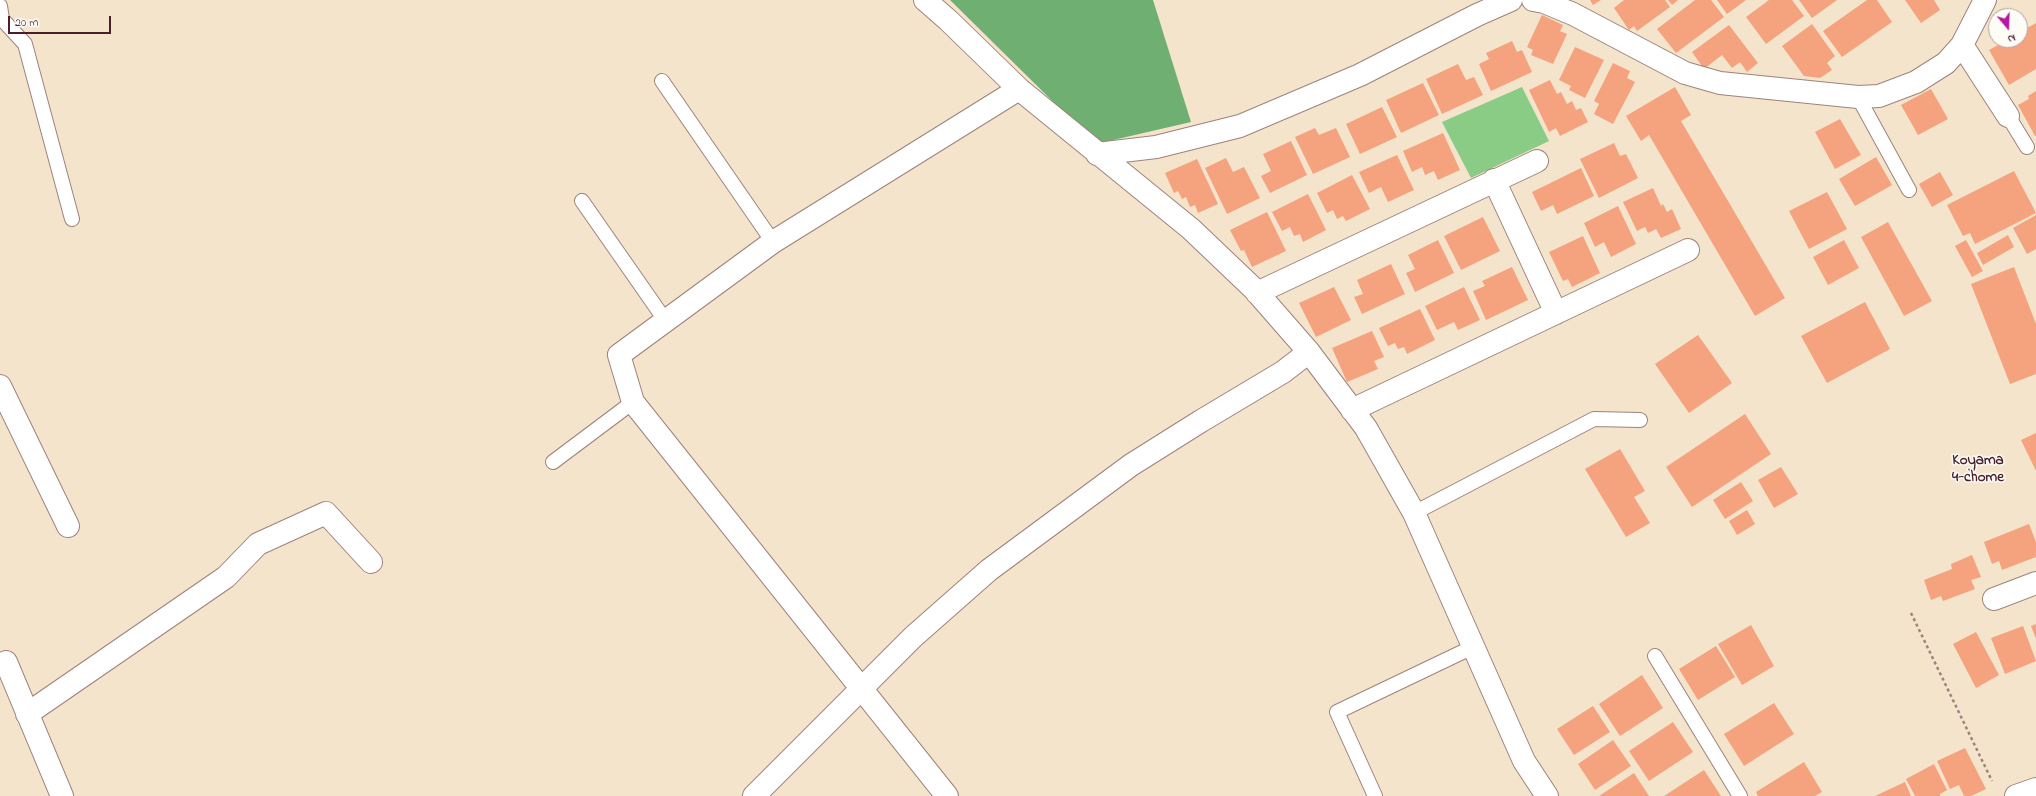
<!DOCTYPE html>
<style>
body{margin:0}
#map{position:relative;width:2036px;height:796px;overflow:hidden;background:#f4e4cc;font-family:"Indie Flower",sans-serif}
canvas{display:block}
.north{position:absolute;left:1988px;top:8px;width:40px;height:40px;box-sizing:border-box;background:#fdfcf7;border:1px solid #b5a4a5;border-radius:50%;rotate:161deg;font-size:11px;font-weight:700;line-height:16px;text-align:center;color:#4a1f2b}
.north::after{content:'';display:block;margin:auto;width:14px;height:18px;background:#b5179e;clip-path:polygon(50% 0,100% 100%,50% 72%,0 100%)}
.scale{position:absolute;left:8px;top:16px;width:103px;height:18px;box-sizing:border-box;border:2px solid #4a1f2b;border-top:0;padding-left:5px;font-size:12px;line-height:14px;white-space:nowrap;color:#4a1f2b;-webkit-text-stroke:3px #fdfcf7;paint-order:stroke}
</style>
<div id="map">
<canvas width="2036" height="796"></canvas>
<div class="north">N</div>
<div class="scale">20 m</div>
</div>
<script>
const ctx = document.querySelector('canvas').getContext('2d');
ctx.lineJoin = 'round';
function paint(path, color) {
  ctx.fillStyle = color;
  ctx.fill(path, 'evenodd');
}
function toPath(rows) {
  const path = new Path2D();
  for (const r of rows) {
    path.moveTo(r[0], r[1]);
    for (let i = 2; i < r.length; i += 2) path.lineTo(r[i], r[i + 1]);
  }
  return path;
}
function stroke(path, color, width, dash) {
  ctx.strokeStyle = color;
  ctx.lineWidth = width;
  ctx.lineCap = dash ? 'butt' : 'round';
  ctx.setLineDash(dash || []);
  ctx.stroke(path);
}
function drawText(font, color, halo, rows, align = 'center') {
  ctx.font = font + ' "Indie Flower",sans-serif';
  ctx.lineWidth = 3;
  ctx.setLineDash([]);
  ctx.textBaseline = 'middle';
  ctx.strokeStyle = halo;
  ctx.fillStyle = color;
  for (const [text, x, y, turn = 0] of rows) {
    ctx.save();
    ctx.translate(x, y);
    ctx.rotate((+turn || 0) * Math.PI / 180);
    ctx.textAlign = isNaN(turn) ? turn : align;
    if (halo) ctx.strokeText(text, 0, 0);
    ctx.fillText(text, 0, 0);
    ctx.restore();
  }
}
paint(toPath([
 [1522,87,1549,141,1471,178,1442,122]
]), '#8acc85');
paint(toPath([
 [950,0,1153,0,1191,122,1096,144]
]), '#6fb072');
paint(toPath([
 [1590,0,1601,0,1593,5],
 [1624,0,1665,0,1670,7,1637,31,1634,26,1629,30,1614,8],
 [1668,0,1678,0,1672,5],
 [1695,0,1711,0,1724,17,1676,53,1657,29],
 [1717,0,1746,0,1727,14],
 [1769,0,1792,0,1804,16,1766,44,1746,17],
 [1799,0,1837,0,1812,18],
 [1867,0,1877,0,1892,22,1842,57,1823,31],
 [1905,0,1934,0,1940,10,1921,23],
 [1542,15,1563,25,1560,31,1567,34,1553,64,1531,55,1533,50,1527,47],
 [2036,23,2036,69,2009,85,1989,50,2007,40,2020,40,2020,32],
 [1812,24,1835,56,1827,63,1832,70,1820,78,1804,76,1782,46],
 [1729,25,1758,63,1747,72,1740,62,1732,68,1722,55,1704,69,1692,52],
 [1512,41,1517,52,1522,50,1532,72,1491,91,1479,64,1489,59,1486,53],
 [1575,47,1604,60,1585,98,1569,90,1571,86,1559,80],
 [1613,63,1630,71,1627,78,1635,82,1613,124,1594,114,1599,104,1594,101],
 [1458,64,1466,80,1474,77,1483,95,1442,114,1426,79],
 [1550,80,1557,94,1561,92,1567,104,1572,101,1576,110,1581,108,1588,122,1560,136,1556,128,1549,132,1529,90],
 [1423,83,1439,115,1401,133,1386,100],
 [1675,87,1691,115,1681,121,1785,298,1755,316,1649,135,1641,141,1626,116],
 [1931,89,1948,119,1918,135,1901,105],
 [2036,91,2036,136,2035,136,2018,105,2029,99,2028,96],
 [1382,107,1397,137,1360,154,1346,124],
 [1840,119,1861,155,1835,169,1815,132],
 [1315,128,1319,135,1336,128,1350,157,1313,174,1295,137],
 [1443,133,1460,170,1438,180,1434,171,1425,175,1422,167,1412,172,1403,151],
 [1291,141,1307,175,1270,193,1261,176,1271,171,1263,154],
 [1614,143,1620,156,1626,154,1638,178,1599,198,1580,159],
 [1397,155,1414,190,1388,202,1381,187,1369,193,1359,172],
 [1876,157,1892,185,1855,206,1839,179],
 [1226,158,1233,172,1244,167,1260,198,1227,214,1205,168],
 [1197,159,1218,204,1198,213,1195,205,1190,207,1186,197,1182,199,1178,191,1174,193,1165,173],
 [1581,168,1594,196,1557,214,1553,205,1541,211,1532,192],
 [2014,171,2036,213,1975,244,1970,233,1963,236,1947,205],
 [1940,172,1953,195,1932,207,1919,184],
 [1352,175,1370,209,1346,221,1343,216,1337,219,1333,210,1327,213,1317,193],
 [1653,188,1661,206,1663,204,1667,212,1672,209,1681,229,1661,238,1656,229,1648,233,1645,227,1637,231,1623,202],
 [1827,192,1847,229,1809,249,1789,211],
 [1308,194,1326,230,1303,242,1300,234,1294,236,1290,227,1282,231,1272,212],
 [1618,206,1636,244,1611,257,1604,242,1595,247,1584,223],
 [1267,212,1286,251,1252,267,1244,250,1241,251,1230,230],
 [2036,215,2036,249,2027,254,2013,228],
 [1483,217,1500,251,1461,270,1444,236],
 [1888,222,1932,301,1904,316,1861,237],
 [2008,235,2014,247,1983,265,1977,253],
 [1583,236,1600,273,1572,287,1568,279,1563,281,1549,252],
 [1438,240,1454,273,1415,292,1406,273,1415,269,1408,255],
 [1844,240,1859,268,1828,285,1813,257],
 [1966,240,1983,271,1972,277,1955,246],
 [1391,264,1405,294,1362,314,1354,297,1363,294,1357,280],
 [1512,267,1528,300,1486,320,1473,291,1485,286,1482,281],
 [2014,267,2036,324,2036,374,2010,384,1971,284],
 [1334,287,1351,320,1316,337,1299,303],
 [1464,287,1480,320,1458,330,1454,322,1437,330,1425,306],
 [1865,302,1890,349,1827,383,1801,336],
 [1420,309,1435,340,1407,354,1404,347,1398,349,1395,343,1388,346,1379,328],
 [1372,331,1384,357,1374,361,1378,369,1347,382,1332,348],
 [1698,335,1732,383,1689,413,1655,364],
 [1745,414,1771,454,1692,507,1666,467],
 [2036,433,2036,471,2021,440],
 [1620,449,1645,491,1634,497,1650,523,1626,537,1585,469],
 [1781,467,1798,494,1774,508,1758,480],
 [1741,482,1753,501,1725,519,1713,500],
 [1747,510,1755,524,1737,535,1729,521],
 [2029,524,2036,542,2036,557,2002,570,1999,561,1992,564,1984,542],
 [1972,555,1981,577,1971,580,1975,589,1943,601,1941,596,1931,600,1924,580,1952,569,1951,564],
 [2036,624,2036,639,2031,626],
 [1751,625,1774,666,1742,685,1718,644],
 [2023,626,2036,661,2005,674,1991,638],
 [1976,632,1999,675,1976,688,1953,644],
 [1716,646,1735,677,1698,700,1679,669],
 [1642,675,1663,708,1620,736,1599,704],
 [1774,703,1794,734,1744,766,1724,734],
 [1593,706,1610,732,1574,755,1557,729],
 [1673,722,1693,752,1649,781,1629,751],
 [1613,740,1631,766,1595,790,1578,764],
 [1965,748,1986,789,1971,796,1964,796,1959,785,1950,789,1937,761],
 [1804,762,1822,792,1815,796,1758,796,1756,792],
 [1934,764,1947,790,1940,794,1940,796,1915,796,1906,779],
 [1704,770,1721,796,1664,796],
 [1634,773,1649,796,1599,796],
 [1905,782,1911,796,1875,796]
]), '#f5a27f');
const service = toPath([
 [0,6,2,19,25,44,72,219],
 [662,81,773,242],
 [1858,97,1909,190],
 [2008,116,2027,147],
 [582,201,665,320],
 [553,462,633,402],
 [1414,513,1594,419,1640,420],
 [1655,656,1740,796],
 [1375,796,1337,712,1475,646]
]);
const minor = toPath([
 [925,0,948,20,1019,89,1191,229,1254,289,1309,352,1366,428,1414,513,1524,761,1547,796],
 [1533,0,1544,2,1573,14,1685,73,1720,83,1858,97,1879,96,1916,82,1946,63,1962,45,1985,0],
 [1962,45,2008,116],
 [1097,154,1156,147,1240,126,1360,75,1477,15,1511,0],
 [1494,180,1556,313],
 [1257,293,1537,161],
 [0,386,68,526],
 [1352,410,1688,250],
 [1994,599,2036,583],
 [6,662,62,796],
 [27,714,226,577,258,544,326,513,371,562],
 [754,796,913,637,989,570,1131,465,1201,421,1283,372,1309,352],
 [947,796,633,402,619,355,773,242,1019,89],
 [2016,796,2036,789]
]);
stroke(service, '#9f827c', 16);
stroke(minor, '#9f827c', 24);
stroke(toPath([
 [1911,613,1992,781]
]), '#9f827c', 2.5, [3, 3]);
stroke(service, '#fff', 14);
stroke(minor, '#fff', 22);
drawText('bold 15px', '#4a1f2b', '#fdfcf7', [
 ["Koyama",1978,462],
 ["4-chome",1978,479]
]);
</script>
